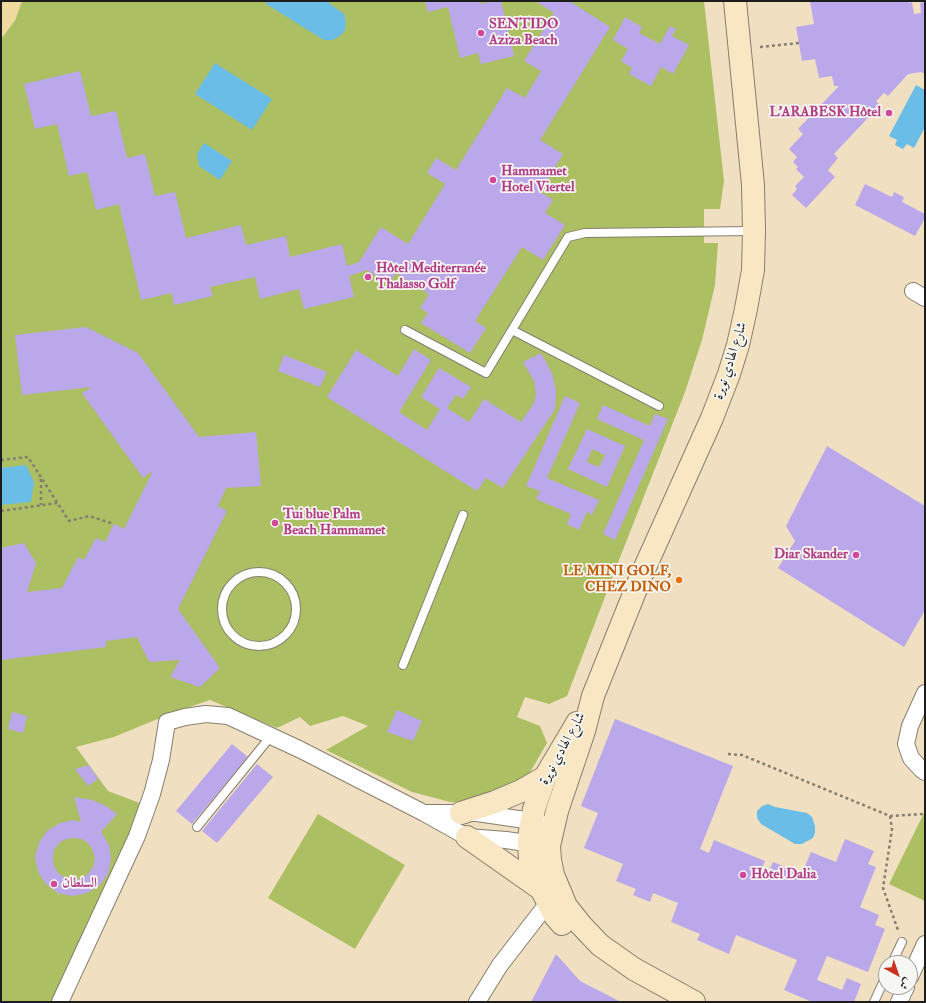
<!DOCTYPE html>
<meta charset="utf-8">
<style>
body{margin:0}
#map{position:relative;width:926px;height:1003px;overflow:hidden;background:#f0e0c1;font-family:"IM FELL Double Pica",Amiri,serif}
canvas{display:block}
.frame{position:absolute;inset:0;border:2px solid #1c1c1c;pointer-events:none}
.north{position:absolute;left:878px;top:955px;width:40px;height:40px;box-sizing:border-box;background:#f6f6f2;border:1px solid #9f9f9c;border-radius:50%;rotate:140deg;font-size:11px;font-weight:700;line-height:16px;text-align:center;color:#1c1c1c}
.north::after{content:'';display:block;margin:auto;width:14px;height:18px;background:#c8321e;clip-path:polygon(50% 0,100% 100%,50% 72%,0 100%)}
</style>
<div id="map">
<canvas width="926" height="1003"></canvas>
<div class="frame"></div>
<div class="north">ش</div>
</div>
<script>
const ctx = document.querySelector('canvas').getContext('2d');
ctx.lineJoin = 'round';
function paint(path, color) {
  ctx.fillStyle = color;
  ctx.fill(path, 'evenodd');
}
function toPath(rows) {
  const path = new Path2D();
  for (const r of rows) {
    if (r.length === 3) {
      path.moveTo(r[0] + r[2], r[1]);
      path.arc(r[0], r[1], r[2], 0, 2 * Math.PI);
      continue;
    }
    path.moveTo(r[0], r[1]);
    for (let i = 2; i < r.length; i += 2) path.lineTo(r[i], r[i + 1]);
  }
  return path;
}
function stroke(path, color, width, dash) {
  ctx.strokeStyle = color;
  ctx.lineWidth = width;
  ctx.lineCap = dash ? 'butt' : 'round';
  ctx.setLineDash(dash || []);
  ctx.stroke(path);
}
function drawText(font, color, halo, rows, align = 'center') {
  ctx.font = font + ' "IM FELL Double Pica",Amiri,serif';
  ctx.lineWidth = 3.5;
  ctx.setLineDash([]);
  ctx.textBaseline = 'middle';
  ctx.strokeStyle = halo;
  ctx.fillStyle = color;
  for (const [text, x, y, turn = 0] of rows) {
    ctx.save();
    ctx.translate(x, y);
    ctx.rotate((+turn || 0) * Math.PI / 180);
    ctx.textAlign = isNaN(turn) ? turn : align;
    if (halo) ctx.strokeText(text, 0, 0);
    ctx.fillText(text, 0, 0);
    ctx.restore();
  }
}
paint(toPath([
 [22,1,704,1,724,181,720,209,704,209,704,243,718,243,715,285,702,340,685,392,621,555,567,696,549,704,525,697,517,717,540,726,547,743,525,781,471,803,450,802,412,792,326,750,368,726,343,716,310,726,300,717,277,728,210,700,172,713,114,737,76,747,108,791,145,805,51,1002,1,1002,1,39,15,20],
 [925,811,925,901,889,884],
 [318,814,405,865,355,949,268,898]
]), '#adbf63');
paint(toPath([
 [1,1,22,1,15,20,1,39]
]), '#eeda9e');
paint(toPath([
 [265,1,326,1,344,14,346,22,345,30,340,36,333,40,324,40,266,4],
 [215,63,272,99,252,130,195,94],
 [916,85,925,90,925,127,914,148,907,144,903,149,895,145,897,140,889,136],
 [204,143,232,161,220,180,199,166,197,154],
 [26,465,34,482,31,502,1,505,1,468],
 [768,804,775,807,807,813,812,817,815,826,815,833,813,838,802,844,795,844,761,824,757,818,757,811,762,806]
]), '#6abde6');
paint(toPath([
 [425,1,480,1,481,4,492,1,501,1,514,56,481,64,478,53,460,58,448,7,428,12],
 [535,1,569,1,610,27,540,140,563,154,540,192,553,200,545,213,565,225,543,260,522,247,475,321,486,328,470,353,421,323,428,313,420,308,429,294,396,273,389,284,367,270,349,276,354,297,304,309,299,289,260,299,255,277,210,287,213,296,174,305,172,293,141,300,119,204,96,210,87,172,69,176,57,124,35,129,24,84,80,71,91,116,116,111,127,158,145,154,155,196,175,192,186,238,241,225,246,245,286,236,290,257,342,244,347,266,359,262,381,227,408,244,445,184,427,173,436,158,456,170,507,88,525,98,541,71,524,61,554,13],
 [810,1,909,1,909,3,912,2,914,14,921,13,920,3,925,2,925,74,921,72,908,74,888,96,884,93,876,101,880,105,834,154,838,158,828,170,835,177,806,208,792,195,797,189,795,186,804,177,796,169,798,167,793,162,797,157,789,149,803,134,798,129,839,86,834,86,832,76,819,78,815,59,802,61,796,27,814,24],
 [625,17,642,27,639,33,660,44,670,26,676,29,672,36,689,45,673,74,661,67,651,86,629,74,632,68,621,61,628,49,613,40],
 [865,184,892,197,894,192,904,197,902,202,925,214,925,218,915,236,855,205],
 [86,327,138,353,199,437,256,432,261,486,226,488,218,506,227,511,178,609,220,668,200,687,170,677,180,660,149,662,137,637,106,641,106,647,1,660,1,548,24,543,36,563,27,592,62,588,78,557,84,560,96,538,105,542,114,524,124,529,153,471,143,478,82,393,92,387,22,395,15,335],
 [414,349,431,360,399,412,427,430,440,409,421,397,439,368,471,387,463,399,456,395,447,408,469,422,484,399,521,422,534,403,536,394,534,381,523,362,541,353,552,373,556,390,555,409,503,488,486,478,477,491,327,397,356,350,398,376],
 [284,355,327,372,320,387,278,371],
 [565,396,580,403,547,478,599,500,592,515,587,512,579,530,567,524,571,514,536,499,540,491,526,486],
 [603,405,650,426,655,414,668,419,615,540,603,534,644,440,597,419],
 [587,429,625,446,607,487,568,469],
 [592,449,605,455,599,467,587,462],
 [827,446,925,506,925,610,904,647,778,568,795,541,786,526],
 [397,710,422,721,413,741,387,732],
 [12,712,27,716,23,733,8,729],
 [615,719,733,766,700,849,709,853,714,840,765,861,762,868,769,871,773,862,802,874,811,852,836,862,845,839,874,851,868,864,876,867,860,907,879,915,875,925,885,929,868,972,827,956,817,980,842,990,847,978,861,984,854,1002,812,1002,784,990,797,960,736,935,729,954,697,940,700,934,671,922,678,903,653,893,650,902,633,895,636,889,616,881,623,864,584,848,598,813,581,806],
 [232,744,248,757,192,824,176,811],
 [257,764,273,777,217,843,202,831],
 [89,765,98,779,88,786,75,769],
 [74,797,92,800,106,806,117,814,101,832,109,845,111,859,108,874,99,886,87,893,72,896,58,893,46,884,38,872,35,857,39,843,47,831,60,823,74,820,81,822],
 [74,838,82,839,89,844,93,851,95,859,93,867,88,874,81,879,73,880,65,878,58,873,54,866,53,858,54,850,59,843,66,839],
 [556,954,580,981,621,1002,531,1002]
]), '#baa8eb');
const lane = toPath([
 [405,330,486,373,568,237,585,233,753,231],
 [512,330,659,406],
 [259,609,37],
 [403,665,463,515],
 [197,827,271,736],
 [892,963,902,942],
 [874,1002,886,976]
]);
const street = toPath([
 [913,291,925,298],
 [925,693,910,726,906,744,911,758,921,769,925,772],
 [426,813,477,813,532,821,542,824],
 [910,977,925,944],
 [60,1002,137,836,152,794,161,760,167,722,185,717,206,714,228,716,301,750,424,813,467,837,506,840,539,845],
 [477,1002,500,965,548,903],
 [899,1002,906,987]
]);
const secondary = toPath([
 [461,813,495,802,521,791,545,777],
 [467,837,541,889],
 [562,924,555,916,533,873,530,859,529,843,530,831,534,809,545,777,577,723],
 [694,1002,634,969,600,945,581,925,566,906,553,875,550,860,549,846,557,811,584,731,593,696,642,574,712,418,729,374,738,345,746,309,753,270,754,231,753,185,735,1]
]);
stroke(lane, '#867e6e', 10);
stroke(street, '#867e6e', 18);
stroke(secondary, '#867e6e', 24);
stroke(toPath([
 [760,47,799,43],
 [1,460,28,457,69,521,89,516,114,524],
 [41,479,41,505],
 [1,511,57,503],
 [728,754,742,755,890,816,924,814],
 [890,816,892,829,883,888,898,930]
]), '#867e6e', 2.5, [3, 3]);
stroke(lane, '#fff', 8);
stroke(street, '#fff', 16);
stroke(secondary, '#f9e7c3', 22);
for (const [x, y, r, color] of [
 [481,33,4,"#d1479c"],
 [889,113,4,"#d1479c"],
 [493,180,4,"#d1479c"],
 [368,277,4,"#d1479c"],
 [275,523,4,"#d1479c"],
 [856,555,4,"#d1479c"],
 [679,580,4,"#e8710a"],
 [743,875,4,"#d1479c"],
 [54,884,4,"#d1479c"]
]) {
  const dot = new Path2D();
  dot.arc(x, y, r, 0, 2 * Math.PI);
  ctx.fillStyle = color;
  ctx.fill(dot);
  stroke(dot, '#f6f6f2', 1.5);
}
drawText('bold 14px', '#b23c85', '#f6f6f2', [
 ["SENTIDO",489,25],
 ["Aziza Beach",489,41],
 ["L'ARABESK Hôtel",881,113,"right"],
 ["Hammamet",501,172],
 ["Hotel Viertel",501,188],
 ["Hôtel Mediterranée",376,269],
 ["Thalasso Golf",376,285],
 ["Tui blue Palm",283,515],
 ["Beach Hammamet",283,531],
 ["Diar Skander",848,555,"right"],
 ["Hôtel Dalia",751,875],
 ["السلطان",62,884]
], 'left');
drawText('14px', '#1c1c1c', '#f6f6f2', [
 ["شارع الهادي نويرة",731,361,-72],
 ["شارع الهادي نويرة",563,749,-61]
]);
drawText('bold 14px', '#c56008', '#f6f6f2', [
 ["LE MINI GOLF,",671,572],
 ["CHEZ DINO",671,588]
], 'right');
</script>
